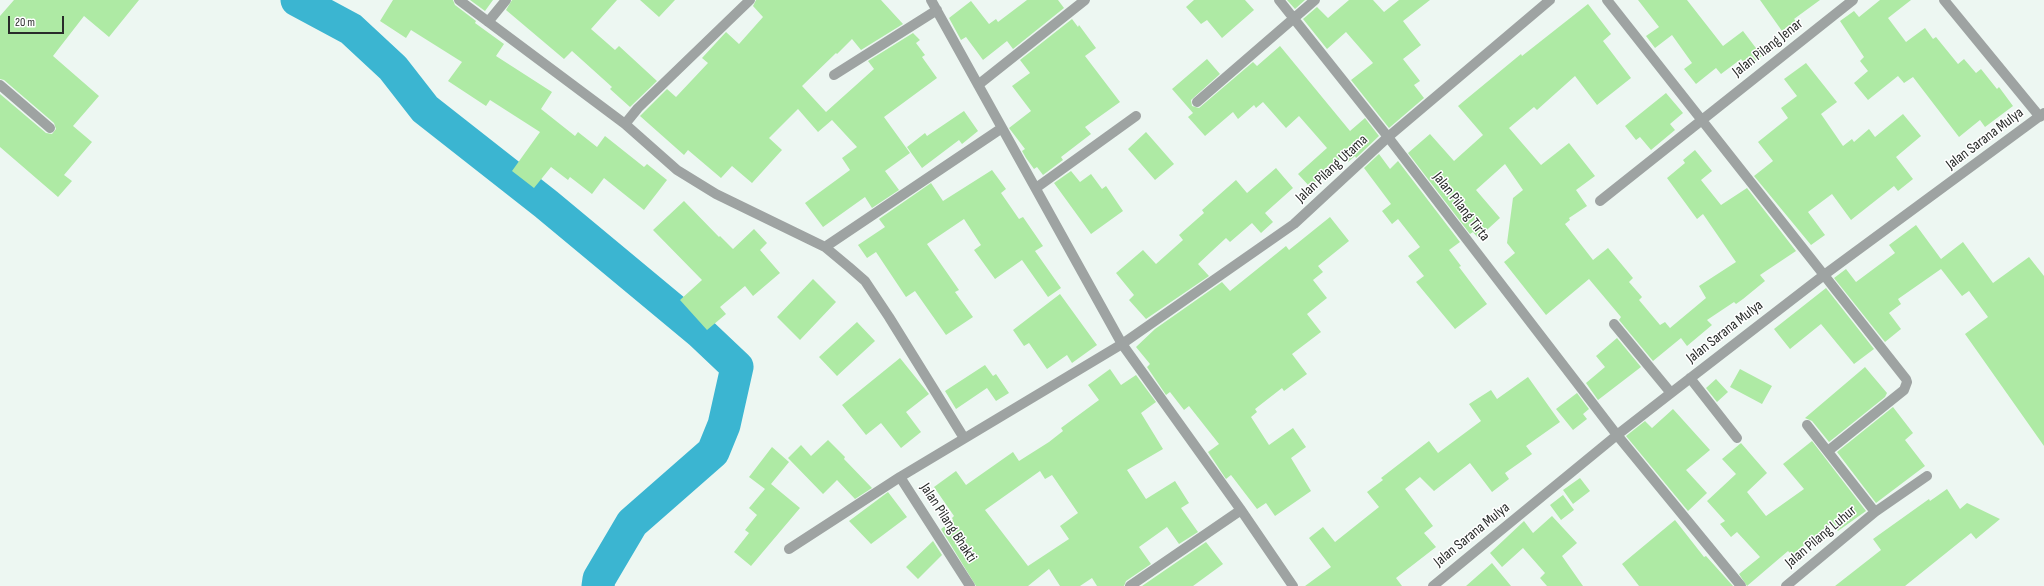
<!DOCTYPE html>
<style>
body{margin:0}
#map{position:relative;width:2044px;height:586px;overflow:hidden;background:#edf7f2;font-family:"Sofia Sans Condensed",sans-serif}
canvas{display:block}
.scale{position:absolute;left:8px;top:16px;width:56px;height:18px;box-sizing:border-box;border:2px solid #292c2a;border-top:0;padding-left:5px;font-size:12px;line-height:14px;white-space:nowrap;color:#292c2a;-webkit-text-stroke:3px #fff;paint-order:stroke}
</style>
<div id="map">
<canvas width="2044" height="586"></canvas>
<div class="scale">20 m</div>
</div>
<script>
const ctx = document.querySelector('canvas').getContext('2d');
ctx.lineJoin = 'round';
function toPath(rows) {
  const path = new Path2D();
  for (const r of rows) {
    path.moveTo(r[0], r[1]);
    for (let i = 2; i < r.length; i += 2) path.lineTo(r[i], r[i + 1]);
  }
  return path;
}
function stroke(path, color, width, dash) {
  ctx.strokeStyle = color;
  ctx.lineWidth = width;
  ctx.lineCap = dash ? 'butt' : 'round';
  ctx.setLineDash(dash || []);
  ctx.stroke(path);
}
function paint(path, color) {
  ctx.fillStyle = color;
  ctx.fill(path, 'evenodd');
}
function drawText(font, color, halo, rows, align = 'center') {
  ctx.font = font + ' "Sofia Sans Condensed",sans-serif';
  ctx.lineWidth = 3;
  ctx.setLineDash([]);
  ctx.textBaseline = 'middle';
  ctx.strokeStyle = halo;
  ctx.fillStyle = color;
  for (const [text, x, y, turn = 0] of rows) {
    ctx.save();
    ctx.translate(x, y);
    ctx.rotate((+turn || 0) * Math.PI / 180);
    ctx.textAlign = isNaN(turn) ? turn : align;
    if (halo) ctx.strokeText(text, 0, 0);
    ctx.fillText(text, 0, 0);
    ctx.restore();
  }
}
stroke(toPath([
 [297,0,351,29,393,68,425,109,546,204,700,332,737,367,724,425,713,452,632,523,599,579,598,586]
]), '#3bb5d1', 33);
paint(toPath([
 [14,0,139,0,109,37,84,16,53,56,99,96,73,126,92,142,64,175,72,181,58,197,0,147,0,94,46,133,52,134,56,129,54,123,4,80,0,79,0,16],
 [393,0,453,0,455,5,476,21,475,23,504,44,496,56,552,92,541,109,575,136,578,132,597,147,605,136,644,167,647,164,667,180,644,210,604,178,592,194,570,177,568,180,551,167,534,188,512,171,540,132,490,100,486,106,448,81,462,62,411,30,406,38,380,21],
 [470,0,493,0,485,11],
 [512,0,617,0,591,29,615,50,619,46,657,81,630,107,610,89,612,87,572,51,564,59,506,10],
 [640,0,675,0,659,17],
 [756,0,881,0,903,24,861,50,852,39,837,54,836,53,802,86,826,112,874,69,868,61,913,33,920,40,916,43,925,55,922,57,937,78,884,117,910,153,885,171,899,190,872,208,865,197,823,227,805,203,850,170,842,158,857,147,832,120,818,132,798,109,769,138,782,150,752,183,732,166,721,178,688,150,684,155,640,116,667,89,676,97,708,63,702,58,726,32,739,44,763,17,753,6],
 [1027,0,1058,0,1064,8,1013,49,1007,41,983,60,966,37,961,40,949,18,971,1,989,24,996,19,998,22],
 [1194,0,1245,0,1254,10,1222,38,1207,20,1201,24,1186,7],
 [1287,0,1305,0,1295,9],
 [1349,0,1373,0,1384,12,1399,0,1430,0,1403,21,1421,45,1403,59,1420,81,1414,85,1424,98,1389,128,1351,80,1373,63,1346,32,1327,49,1303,19,1317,7,1328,18],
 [1638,0,1687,0,1723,46,1743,31,1762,56,1747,67,1741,59,1721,74,1716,68,1696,84,1684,69,1692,63,1672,35,1655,48,1646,36,1659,27],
 [1760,0,1820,0,1794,19,1796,21,1782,31],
 [1880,0,1911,0,1888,18,1906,42,1925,28,1933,39,1936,37,1958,64,1964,59,1976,73,1981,69,1997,89,1999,87,2013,106,1985,127,1980,120,1959,137,1913,77,1904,83,1898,76,1868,100,1854,83,1868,71,1860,61,1864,57,1840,21,1854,11,1859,17],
 [1588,4,1611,34,1603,41,1631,78,1597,105,1575,76,1537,110,1534,107,1509,128,1541,165,1569,143,1595,176,1576,190,1587,206,1569,218,1570,220,1565,224,1593,260,1608,248,1633,278,1629,282,1642,297,1639,300,1660,325,1665,322,1670,328,1706,298,1699,286,1736,262,1703,214,1697,219,1667,178,1685,163,1683,160,1695,150,1712,171,1701,180,1721,205,1747,188,1796,251,1760,275,1765,281,1743,299,1736,304,1734,302,1707,320,1712,325,1687,346,1681,338,1653,361,1619,320,1621,317,1589,279,1546,315,1504,262,1515,253,1507,243,1513,198,1523,190,1505,164,1476,190,1500,218,1478,238,1473,232,1470,234,1408,153,1430,134,1454,161,1483,135,1458,106,1521,54,1522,56],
 [1072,19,1078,27,1079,25,1096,48,1085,56,1120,102,1085,127,1091,134,1061,157,1063,160,1043,175,1037,167,1034,169,1026,158,1022,151,1025,149,1009,128,1031,111,1012,86,1030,73,1020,60],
 [1280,46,1350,131,1365,118,1379,136,1356,158,1355,156,1348,162,1343,156,1310,187,1298,174,1327,148,1299,116,1286,128,1263,102,1256,108,1254,105,1238,119,1233,112,1205,136,1188,117,1193,113,1172,89,1207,59,1220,74,1191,100,1192,106,1199,108,1253,62,1257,66],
 [1806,63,1837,102,1821,114,1843,146,1852,139,1854,142,1869,129,1875,137,1903,114,1921,136,1896,157,1913,179,1898,191,1894,186,1851,220,1832,194,1808,212,1825,235,1811,245,1754,176,1773,161,1758,142,1788,118,1781,108,1797,96,1784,79],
 [1666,93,1683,113,1670,124,1675,130,1651,150,1640,137,1636,140,1625,126],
 [964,111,978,131,962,144,959,140,922,168,907,147,925,133,927,136],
 [1146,132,1174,164,1155,180,1128,149],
 [1379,154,1390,169,1398,161,1460,242,1449,250,1461,266,1459,267,1487,304,1455,329,1416,282,1424,276,1408,256,1420,247,1398,219,1392,224,1382,211,1391,204,1364,168],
 [1276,168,1293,188,1265,213,1273,222,1261,233,1252,223,1230,242,1226,238,1198,264,1209,276,1146,319,1129,300,1134,295,1116,273,1143,250,1156,264,1183,240,1179,235,1204,213,1202,210,1236,180,1247,193],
 [992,170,1006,189,1001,193,1019,219,1023,217,1043,246,1035,251,1061,288,1048,297,1022,260,995,279,974,250,981,245,964,219,927,244,959,290,955,292,973,317,946,335,915,291,906,297,876,252,867,258,858,245,885,227,879,219,931,183,943,201],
 [1071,171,1080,182,1091,174,1102,189,1106,186,1123,211,1091,234,1054,183],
 [684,201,719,237,720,236,733,249,754,229,767,243,760,250,780,273,753,296,745,286,720,307,726,314,707,330,680,300,702,280,653,230],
 [1330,217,1349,241,1318,266,1323,272,1313,280,1327,298,1307,314,1321,332,1292,354,1307,374,1284,391,1282,388,1255,409,1257,412,1251,417,1269,445,1293,428,1306,447,1291,458,1311,491,1275,516,1266,503,1257,509,1231,475,1226,479,1208,452,1219,444,1189,406,1184,410,1170,392,1166,395,1147,367,1150,364,1136,347,1155,329,1222,282,1230,291,1286,246,1289,250],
 [1916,225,1941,259,1963,242,1993,283,2029,257,2044,276,2044,446,1965,334,1988,317,1969,291,1962,296,1941,269,1898,299,1901,304,1889,313,1901,329,1885,342,1834,278,1846,269,1856,282,1895,253,1889,245],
 [813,279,836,302,800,340,777,317],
 [1826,288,1874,349,1854,364,1821,324,1790,349,1774,329],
 [1060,294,1097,345,1072,363,1067,355,1047,369,1029,343,1024,346,1013,330],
 [857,322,875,341,837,376,819,357],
 [1617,338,1641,367,1598,400,1586,383,1605,367,1596,356],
 [900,358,929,394,906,412,921,432,901,448,881,423,866,435,842,405],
 [985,365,993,376,996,374,1009,393,996,401,987,388,956,409,945,391],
 [1865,367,1887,393,1885,397,1829,442,1812,421,1805,418],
 [1110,369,1121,385,1136,375,1156,402,1141,413,1163,449,1127,470,1146,499,1175,481,1189,503,1181,508,1198,532,1179,544,1167,527,1139,547,1151,564,1126,581,1124,586,1097,586,1092,578,1080,586,1060,586,1049,569,1028,586,976,586,941,529,953,520,952,518,954,516,934,487,956,471,966,485,1013,452,1019,461,1049,442,1063,431,1061,428,1099,400,1088,385],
 [1040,471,1045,479,1052,475,1078,513,1060,526,1069,539,1028,566,985,510],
 [1740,369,1772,386,1762,404,1730,387],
 [1528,377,1560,422,1526,446,1532,454,1505,473,1509,479,1492,492,1470,463,1434,491,1420,477,1405,489,1433,526,1424,533,1436,547,1396,578,1402,586,1305,586,1331,567,1309,538,1323,527,1335,542,1379,507,1367,492,1383,480,1381,478,1429,441,1438,453,1481,421,1469,404,1491,390,1497,399],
 [1716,379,1728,392,1717,402,1706,388],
 [1577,393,1589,409,1583,414,1587,419,1573,430,1556,409],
 [1893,407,1913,433,1905,440,1925,466,1876,503,1837,452],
 [1673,409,1710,450,1686,470,1707,493,1688,511,1626,436,1645,421,1652,428],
 [828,440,845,457,844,459,872,488,855,499,837,480,823,494,788,458,801,445,811,456],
 [1812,441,1866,511,1838,531,1831,523,1792,555,1788,551,1747,586,1739,574,1760,557,1737,532,1731,537,1720,524,1725,521,1707,501,1736,474,1722,459,1741,443,1767,473,1747,492,1766,516,1804,489,1783,464],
 [772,447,789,462,771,484,800,508,751,566,734,552,749,533,745,530,757,515,749,508,765,489,749,477],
 [1580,478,1590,491,1573,504,1563,490],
 [1947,489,1960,509,1967,503,2000,519,1976,539,1971,533,1905,586,1835,586,1881,550,1873,539,1929,499,1930,501],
 [888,492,907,517,871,544,849,521],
 [1563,495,1574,510,1561,520,1550,505],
 [1552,516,1577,543,1562,556,1583,586,1547,586,1540,578,1545,573,1523,548,1502,567,1490,553,1524,521,1533,533],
 [1675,520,1704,557,1706,556,1733,586,1639,586,1622,564],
 [933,541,942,555,918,579,906,567],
 [1206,542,1223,564,1193,586,1142,586],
 [1492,563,1511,586,1466,586]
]), '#aeeaa4');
stroke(toPath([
 [459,0,625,124,677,170,716,194,825,247,849,267,865,281,889,317,964,438],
 [931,0,1122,344,1241,510,1293,586],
 [1279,0,1388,137,1617,435,1741,586],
 [1607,0,1906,379,1907,382,1904,390,1828,451],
 [1944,0,2040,117],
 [488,22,506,0],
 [834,75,937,10],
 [0,85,50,128],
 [978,85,1085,0],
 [1197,102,1315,0],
 [625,124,638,108,750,0],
 [1036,188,1136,116],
 [1600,201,1853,0],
 [825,247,1002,128],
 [1614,324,1671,393],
 [1690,378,1737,438],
 [1807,425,1875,512],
 [900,477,970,586],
 [789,549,900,477,1122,344,1294,224,1388,137,1550,0],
 [1130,586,1241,510],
 [1433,586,1617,435,1671,393,1824,275,2044,113],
 [1786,586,1875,512,1927,476]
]), '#9ea3a2', 10);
drawText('15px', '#292c2a', '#fff', [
 ["Jalan Pilang Jenar",1768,48,-38],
 ["Jalan Sarana Mulya",1985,139,-37],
 ["Jalan Pilang Utama",1332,169,-43],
 ["Jalan Pilang Tirta",1461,207,52],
 ["Jalan Sarana Mulya",1725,332,-38],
 ["Jalan Pilang Bhakti",948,523,57],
 ["Jalan Sarana Mulya",1472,535,-39],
 ["Jalan Pilang Luhur",1821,537,-40]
]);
</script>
